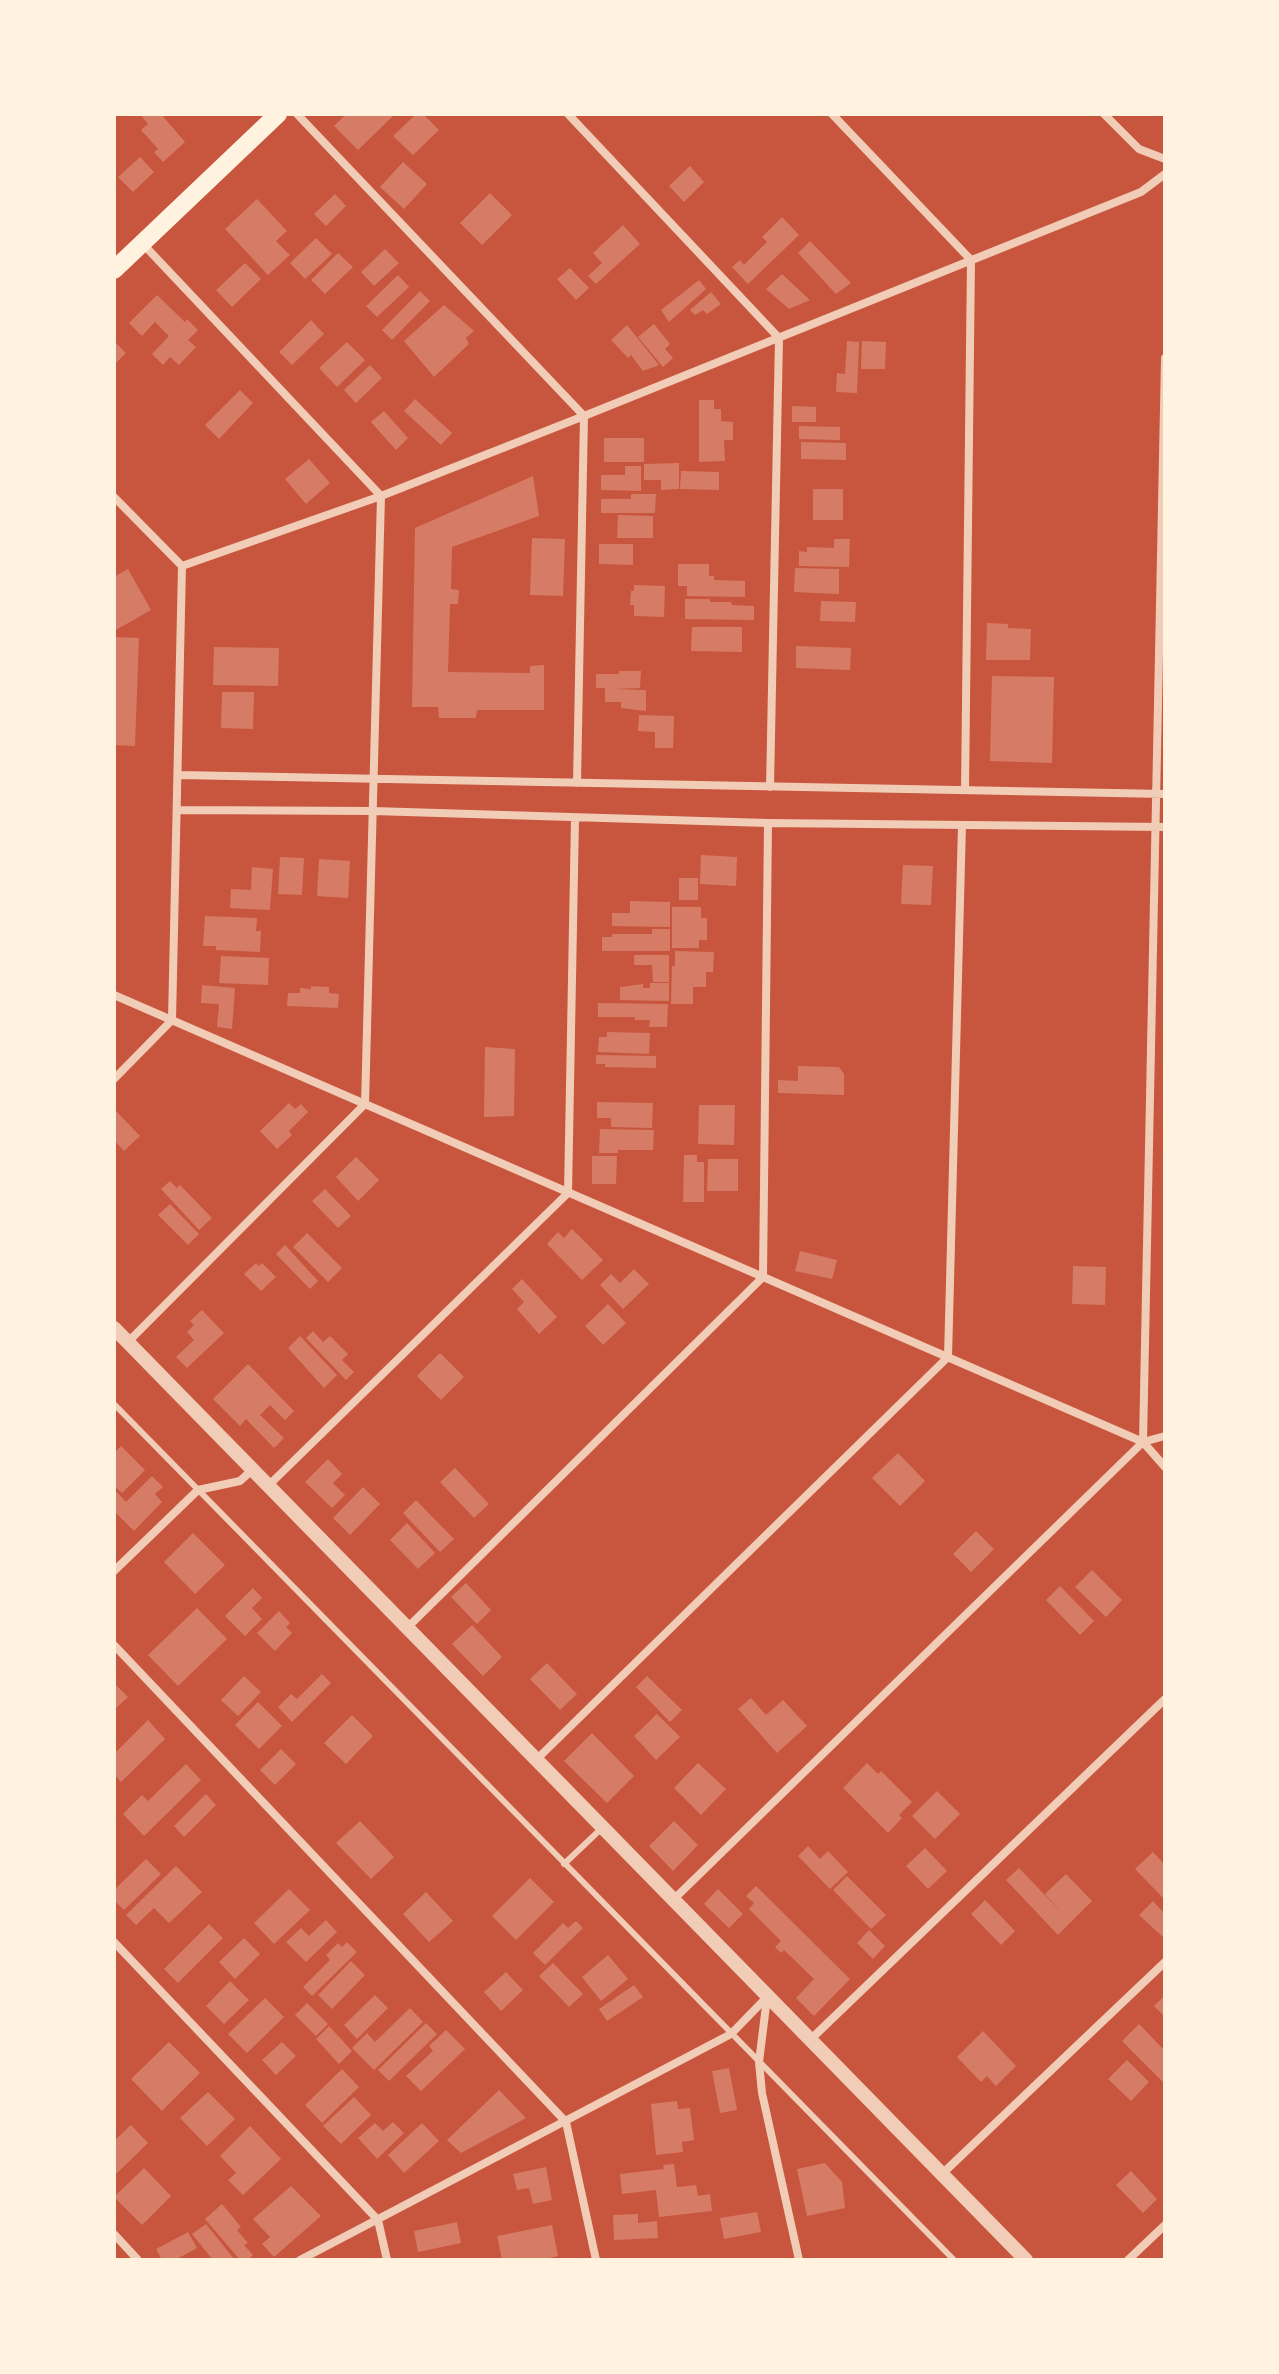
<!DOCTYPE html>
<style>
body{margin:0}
#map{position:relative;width:1279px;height:2374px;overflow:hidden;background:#c8553d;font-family:"DejaVu Sans",sans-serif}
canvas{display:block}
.frame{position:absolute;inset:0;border:116px solid #fff3e0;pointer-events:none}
</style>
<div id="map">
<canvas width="1279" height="2374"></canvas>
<div class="frame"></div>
</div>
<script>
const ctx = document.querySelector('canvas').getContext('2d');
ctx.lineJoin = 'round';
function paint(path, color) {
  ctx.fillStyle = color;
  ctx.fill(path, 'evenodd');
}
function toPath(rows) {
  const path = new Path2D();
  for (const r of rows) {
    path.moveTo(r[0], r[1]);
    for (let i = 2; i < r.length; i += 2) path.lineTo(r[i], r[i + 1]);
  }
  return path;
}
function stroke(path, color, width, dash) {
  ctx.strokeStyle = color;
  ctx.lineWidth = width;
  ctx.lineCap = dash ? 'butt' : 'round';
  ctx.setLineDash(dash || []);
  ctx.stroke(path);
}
paint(toPath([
 [140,114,161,114,185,142,163,162,154,152,158,149,141,130,148,124],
 [346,114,395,114,358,150,334,126],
 [416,114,423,114,439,130,413,155,393,136],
 [140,157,154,172,133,192,118,177],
 [403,162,427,184,404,209,380,187],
 [690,166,704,182,684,202,669,186],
 [490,193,512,215,482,245,460,223],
 [335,194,346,206,326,226,314,214],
 [257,199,287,231,276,241,290,255,268,275,225,229],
 [782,217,799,235,748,284,732,267,740,260,744,265,767,242,762,237],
 [623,225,640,244,596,284,588,276,602,263,593,253],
 [316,238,332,254,305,279,290,263],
 [810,241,851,283,836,294,798,253],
 [385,249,399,263,374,286,361,272],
 [338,253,353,267,325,294,311,280],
 [245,263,261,279,232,307,216,290],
 [570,268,589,288,576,300,557,279],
 [782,274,810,300,789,309,766,289],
 [398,275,409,287,377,317,366,306],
 [699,280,706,289,669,322,661,310],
 [420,291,430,301,392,340,382,330],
 [711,292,721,304,707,314,703,310,695,315,690,310],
 [157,295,185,322,187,319,198,330,188,340,196,347,179,365,170,357,163,365,152,354,169,336,155,322,142,336,129,323],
 [444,305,474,331,466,338,469,344,434,377,404,341],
 [311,320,324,334,292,365,279,352],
 [654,324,670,344,665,349,673,358,663,367,638,337],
 [627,325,659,365,643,371,631,355,628,358,611,340],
 [114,341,126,353,114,365],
 [847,341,859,342,857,393,836,392,837,373,845,374],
 [862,341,886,342,885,369,861,369],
 [347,342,365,360,337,387,319,368],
 [370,365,382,378,356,403,344,390],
 [240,390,253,403,219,439,205,425],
 [415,399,452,433,441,445,404,411],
 [699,400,714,400,714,409,721,409,721,421,733,422,733,440,724,440,725,461,699,462],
 [792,406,816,407,816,422,792,422],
 [384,411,408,438,396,450,371,422],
 [799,426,840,427,840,440,799,439],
 [604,438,644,438,644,462,604,462],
 [801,442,846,443,846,460,801,459],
 [309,459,330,483,306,504,285,479],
 [679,463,679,489,661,490,661,480,644,480,644,464],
 [625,466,641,466,641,491,601,490,601,475,625,475],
 [681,471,719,472,719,490,680,489],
 [533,476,539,516,452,547,451,589,459,590,458,604,450,604,448,672,530,673,530,666,544,665,544,710,477,710,476,718,439,718,438,707,412,707,415,528],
 [813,489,843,489,843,520,813,520],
 [631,494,656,494,655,513,601,513,601,499,631,499],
 [618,515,653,516,653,538,617,538],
 [532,538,565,539,563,596,530,595],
 [834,539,850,539,849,567,799,566,799,551,807,552,807,547,834,548],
 [599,544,633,544,633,565,599,564],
 [678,564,709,564,709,576,714,576,714,580,745,581,745,597,687,596,687,586,678,586],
 [795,568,839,569,839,594,794,592],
 [128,569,151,610,114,631,114,577],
 [634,585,665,586,664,617,634,616,634,605,630,605,631,591,634,591],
 [685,599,710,599,710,602,731,602,732,605,754,606,754,620,685,619],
 [821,601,856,602,855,622,820,621],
 [987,623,1008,624,1008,628,1031,629,1030,660,986,660],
 [692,627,742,627,742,652,691,651],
 [114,637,139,638,135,746,114,745],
 [796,646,851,648,850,670,796,668],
 [214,647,279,648,278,686,213,685],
 [619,671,641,671,640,688,613,689,646,690,646,711,621,708,621,702,605,702,605,688,596,688,596,674,619,674],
 [992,676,1054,677,1052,763,990,761],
 [222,692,254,692,253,729,221,728],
 [639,715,674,716,673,748,655,748,655,732,638,731],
 [701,855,737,857,736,886,700,884],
 [280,857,304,858,302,895,278,894],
 [319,859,350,861,348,898,317,896],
 [903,865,933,866,931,905,901,904],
 [252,867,273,869,270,910,230,908,231,889,251,890],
 [679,878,698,878,698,900,679,900],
 [630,901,670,902,670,927,612,926,612,913,630,913],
 [672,907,701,907,701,918,707,918,707,940,699,940,699,948,672,948],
 [205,916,257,918,256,931,261,931,260,952,216,950,216,946,203,946],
 [652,929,670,929,670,951,602,951,602,937,612,937,612,934,652,934],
 [675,951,714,952,713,972,706,972,706,987,693,987,693,1004,671,1004,672,966,675,966],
 [634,955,669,955,669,982,653,982,652,965,634,965],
 [221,956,269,958,268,985,219,983],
 [650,983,669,983,669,1001,620,1000,620,987,643,984,643,988,650,988],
 [202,985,235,988,232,1029,217,1027,219,1004,201,1003],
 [311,986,329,987,329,993,339,994,338,1008,287,1006,288,993,300,993,300,988,311,989],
 [598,1003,668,1004,667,1027,649,1027,650,1020,635,1020,635,1017,598,1017],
 [607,1032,650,1033,649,1054,598,1052,599,1037,607,1037],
 [485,1047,515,1049,514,1116,484,1117],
 [596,1055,656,1056,656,1068,605,1067,605,1064,596,1064],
 [798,1066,839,1067,844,1074,844,1095,778,1093,778,1080,798,1081],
 [597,1102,653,1103,652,1128,611,1127,611,1118,597,1118],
 [289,1103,295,1109,301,1104,308,1112,289,1131,292,1135,277,1149,260,1131],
 [699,1105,735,1105,734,1145,698,1144],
 [116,1111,140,1136,124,1151,114,1140,114,1114],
 [600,1129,654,1130,653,1150,618,1150,618,1153,599,1153],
 [684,1155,697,1155,697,1162,704,1162,704,1202,683,1202],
 [592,1156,617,1156,616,1184,592,1184],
 [356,1157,379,1180,358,1201,336,1177],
 [708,1159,738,1159,738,1191,707,1191],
 [170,1181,177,1188,180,1185,212,1218,199,1230,161,1189],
 [325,1189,351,1216,338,1228,312,1201],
 [170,1204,199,1234,188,1245,158,1215],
 [572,1229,603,1260,582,1280,547,1244,558,1232,564,1238],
 [307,1233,342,1268,328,1282,293,1247],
 [285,1245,318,1281,310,1289,276,1254],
 [800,1251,837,1260,832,1279,795,1271],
 [256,1263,259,1266,262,1263,276,1277,261,1291,244,1274],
 [1073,1266,1106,1267,1105,1305,1072,1304],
 [634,1269,649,1284,623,1309,600,1285,611,1274,620,1283],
 [522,1279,557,1317,539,1334,517,1309,524,1302,512,1289],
 [608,1304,626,1323,603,1345,585,1326],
 [202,1310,224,1333,187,1368,176,1357,194,1340,187,1332,194,1325,190,1321],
 [313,1331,323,1342,330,1336,348,1354,342,1360,354,1372,346,1380,306,1338],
 [300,1336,337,1375,324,1388,288,1348],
 [440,1353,464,1377,441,1400,417,1376],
 [248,1364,294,1411,285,1420,270,1405,260,1415,284,1438,274,1448,246,1419,240,1426,213,1399],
 [121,1446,145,1470,122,1493,114,1486,114,1453],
 [898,1453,925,1481,900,1506,872,1478],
 [328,1459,342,1474,333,1483,345,1495,332,1508,305,1482],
 [455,1468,489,1504,474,1518,440,1482],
 [152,1476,163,1487,155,1494,162,1502,134,1531,114,1511,114,1489,126,1502],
 [363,1487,380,1504,350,1535,333,1518],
 [416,1500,454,1539,440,1552,403,1513],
 [407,1523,435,1553,418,1569,390,1540],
 [976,1531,994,1549,971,1572,953,1554],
 [193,1533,225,1565,195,1594,164,1562],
 [1092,1570,1122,1600,1106,1617,1075,1587],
 [466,1583,491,1610,477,1624,451,1597],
 [1060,1586,1094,1621,1080,1635,1046,1600],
 [253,1588,262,1598,252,1608,262,1619,245,1636,225,1616],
 [197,1608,227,1639,178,1686,148,1655],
 [279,1611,290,1623,286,1627,292,1633,275,1651,257,1633],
 [472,1625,502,1657,483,1676,452,1644],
 [547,1663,577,1694,560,1710,530,1679],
 [322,1674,331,1683,292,1722,278,1707,291,1694,297,1699],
 [244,1676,261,1692,238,1716,221,1700],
 [647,1676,682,1710,670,1722,636,1687],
 [114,1683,128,1697,114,1710],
 [751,1698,766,1715,783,1700,807,1726,777,1753,738,1709],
 [258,1702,282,1726,259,1749,235,1725],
 [657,1714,680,1737,656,1760,634,1736],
 [352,1715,373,1736,346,1764,324,1743],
 [148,1720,165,1739,121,1782,114,1774,114,1754],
 [592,1733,634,1776,607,1803,564,1761],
 [281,1749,296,1764,275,1785,260,1770],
 [698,1763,726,1789,701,1815,674,1788],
 [867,1763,878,1774,881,1771,912,1802,899,1815,902,1818,888,1833,843,1788],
 [186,1764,201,1780,144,1836,123,1814,142,1795,148,1801],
 [937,1791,960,1814,935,1839,912,1816],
 [206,1794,216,1805,184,1837,174,1826],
 [360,1821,394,1857,371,1879,336,1843],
 [674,1821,698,1845,673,1871,649,1846],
 [808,1846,820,1859,828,1851,848,1872,830,1889,798,1856],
 [925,1848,947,1871,928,1889,906,1866],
 [1153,1852,1165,1865,1165,1900,1135,1869],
 [146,1859,161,1874,124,1910,114,1900,114,1890],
 [176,1866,202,1892,169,1923,154,1908,136,1925,126,1915],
 [1019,1868,1063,1914,1045,1894,1066,1874,1092,1901,1058,1935,1006,1880],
 [847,1876,886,1915,871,1929,833,1890],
 [530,1878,554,1902,516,1940,492,1916],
 [756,1886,850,1979,814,2016,796,1998,814,1979,784,1950,781,1953,775,1947,781,1941,749,1909,754,1903,746,1896],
 [289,1889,310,1910,274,1944,254,1923],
 [718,1889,743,1914,729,1928,704,1904],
 [426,1892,453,1921,429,1942,403,1914],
 [985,1900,1015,1931,1001,1945,971,1914],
 [1153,1901,1165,1914,1165,1939,1139,1915],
 [326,1920,337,1932,306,1962,286,1942,301,1928,309,1936],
 [576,1921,583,1928,545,1965,533,1953,563,1923,568,1928],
 [209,1924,223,1938,178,1983,164,1969],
 [869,1930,885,1946,873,1959,857,1943],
 [244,1938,260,1954,235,1979,219,1962],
 [347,1942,357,1952,312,1996,303,1987,330,1960,326,1955,338,1943,342,1947],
 [608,1955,628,1979,601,2001,582,1977],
 [351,1961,365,1975,332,2009,318,1995],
 [553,1963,583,1994,569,2007,539,1976],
 [506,1972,523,1990,501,2011,484,1992],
 [230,1981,249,2000,224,2024,206,2006],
 [634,1985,643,1997,607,2021,599,2009],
 [375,1995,388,2008,357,2039,344,2025],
 [1165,1995,1165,2017,1154,2006],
 [265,1998,284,2017,247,2053,228,2034],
 [307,2003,328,2024,316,2036,295,2015],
 [410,2008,423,2022,374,2070,352,2048,367,2033,375,2042],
 [426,2023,437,2034,389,2081,378,2070],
 [1139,2024,1165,2051,1165,2084,1122,2041],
 [329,2026,352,2051,339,2064,316,2039],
 [446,2030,465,2049,421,2091,406,2076,433,2051,429,2046],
 [983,2031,1016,2066,996,2086,987,2076,981,2082,957,2057],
 [169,2042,200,2073,162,2111,131,2079],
 [282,2042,296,2056,276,2075,262,2060],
 [1127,2060,1149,2082,1131,2101,1108,2079],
 [729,2068,737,2110,720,2113,712,2071],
 [342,2069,359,2087,322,2123,305,2105],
 [499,2090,526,2118,461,2153,447,2140],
 [208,2092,235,2119,207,2146,180,2118],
 [354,2097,371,2115,341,2144,323,2126],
 [677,2101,678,2109,690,2108,694,2140,682,2142,683,2152,656,2155,651,2104],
 [393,2122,404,2133,377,2159,358,2138,375,2123,383,2131],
 [422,2123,439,2141,404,2173,388,2155],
 [131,2125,148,2143,114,2176,114,2141],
 [250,2126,281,2159,243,2195,228,2180,236,2173,220,2156],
 [825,2163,842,2182,845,2208,807,2216,797,2169],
 [674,2164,677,2187,696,2185,698,2196,710,2194,712,2211,659,2217,656,2190,622,2194,620,2174,664,2169,663,2165],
 [546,2167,552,2200,533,2204,529,2188,517,2190,513,2174],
 [144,2168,171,2196,142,2225,114,2197],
 [1131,2171,1157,2199,1143,2213,1116,2185],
 [291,2186,321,2216,274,2257,262,2244,270,2237,253,2219],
 [222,2204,241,2227,237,2230,248,2243,244,2245,253,2255,248,2260,240,2260,205,2219],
 [757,2212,761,2232,724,2239,720,2218],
 [638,2214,638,2223,657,2221,658,2238,614,2240,613,2215],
 [457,2222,461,2243,418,2252,414,2231],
 [206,2224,235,2260,213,2260,192,2234],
 [552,2225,558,2256,541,2260,502,2260,497,2236],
 [188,2232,197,2248,175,2260,162,2260,156,2249]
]), '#d67c66');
stroke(toPath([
 [114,1404,954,2260],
 [564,1864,602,1828]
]), '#f1ccb7', 6);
stroke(toPath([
 [297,114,584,416,577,783],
 [568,114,779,338,770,787],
 [832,114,971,260,965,790],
 [1104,114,1139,149,1165,159],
 [114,497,182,566,172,1020,114,1079],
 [182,566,381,496,584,416,1141,192,1165,174],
 [179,775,1165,794],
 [178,810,373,811,768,823,1165,827],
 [114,995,1143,1442,1165,1436],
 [128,1342,365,1104,381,496,143,244],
 [1143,1442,1165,1467],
 [268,1486,568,1193,575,818],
 [114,1571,198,1490,240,1481,252,1470],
 [407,1628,763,1277,768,823],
 [114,1645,566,2122,596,2260],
 [536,1760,948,1357,962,825],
 [673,1900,1143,1442,1165,358],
 [114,1942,378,2220,387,2260],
 [767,1998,759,2062,762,2093,799,2260],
 [810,2040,1165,1699],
 [942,2174,1165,1962],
 [114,2234,138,2260],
 [300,2260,731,2034,767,1997],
 [1128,2260,1165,2225]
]), '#f1ccb7', 8);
stroke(toPath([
 [114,1328,1026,2260]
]), '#f1ccb7', 14);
stroke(toPath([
 [114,270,278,114]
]), '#fff3e0', 18);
</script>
